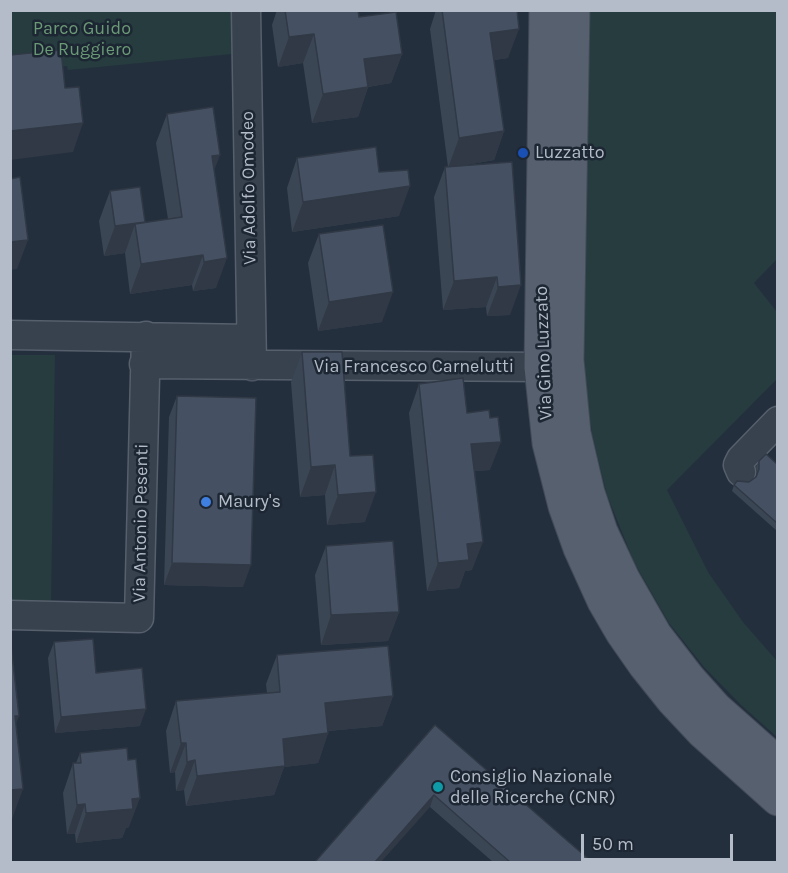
<!DOCTYPE html>
<style>
body{margin:0}
#map{position:relative;width:788px;height:873px;overflow:hidden;background:#242f3e;font-family:Karla,sans-serif}
canvas{display:block}
.frame{position:absolute;inset:0;border:12px solid #b4bcc9;pointer-events:none}
.scale{position:absolute;left:581px;top:834px;width:152px;height:27px;box-sizing:border-box;border:3px solid #b4bcc9;border-top:0;padding-left:8px;font-size:18px;line-height:21px;white-space:nowrap;color:#b4bcc9;-webkit-text-stroke:4px #1d2633;paint-order:stroke}
</style>
<div id="map">
<canvas width="788" height="873"></canvas>
<div class="frame"></div>
<div class="scale">50 m</div>
</div>
<script>
const ctx = document.querySelector('canvas').getContext('2d');
ctx.lineJoin = 'round';
function paint(path, color) {
  ctx.fillStyle = color;
  ctx.fill(path, 'evenodd');
}
function toPath(rows) {
  const path = new Path2D();
  for (const r of rows) {
    path.moveTo(r[0], r[1]);
    for (let i = 2; i < r.length; i += 2) path.lineTo(r[i], r[i + 1]);
  }
  return path;
}
function stroke(path, color, width, dash) {
  ctx.strokeStyle = color;
  ctx.lineWidth = width;
  ctx.lineCap = dash ? 'butt' : 'round';
  ctx.setLineDash(dash || []);
  ctx.stroke(path);
}
function drawText(font, color, halo, rows, align = 'center') {
  ctx.font = font + ' Karla,sans-serif';
  ctx.lineWidth = 5;
  ctx.setLineDash([]);
  ctx.textBaseline = 'middle';
  ctx.strokeStyle = halo;
  ctx.fillStyle = color;
  for (const [text, x, y, turn = 0] of rows) {
    ctx.save();
    ctx.translate(x, y);
    ctx.rotate((+turn || 0) * Math.PI / 180);
    ctx.textAlign = isNaN(turn) ? turn : align;
    if (halo) ctx.strokeText(text, 0, 0);
    ctx.fillText(text, 0, 0);
    ctx.restore();
  }
}
paint(toPath([
 [11,11,231,11,232,54,68,70,67,66,11,69],
 [589,11,777,11,777,259,754,283,777,312,777,379,667,490,708,572,743,622,777,661,777,737,741,705,704,667,669,623,634,562,607,495,592,434,585,378,583,301],
 [10,355,55,355,51,604,11,601]
]), '#263c3f');
const minor = toPath([
 [246,10,252,366],
 [10,335,251,339],
 [144,364,541,367],
 [741,472,738,465,741,459,778,421],
 [10,615,139,618,146,336]
]);
const major = toPath([
 [546,10,541,367,549,443,565,506,580,548,604,601,622,632,645,665,673,700,703,732,778,799],
 [573,10,567,360,574,433,588,493,601,532,623,579,655,635,689,679,715,708,778,764]
]);
stroke(minor, '#565f6c', 31);
stroke(major, '#414a57', 35);
stroke(minor, '#38414e', 28);
stroke(major, '#56606e', 33);
paint(toPath([
 [277,10,358,10,359,17,402,54,391,83,368,87,358,117,312,123,303,63,278,67,272,25],
 [436,10,517,10,508,58,494,60,504,131,494,160,454,167,512,162,510,315,487,316,486,307,443,310,434,197,445,167,448,167,430,29],
 [167,114,214,170,216,288,193,291,192,285,130,294,125,253,104,256,99,221,110,191,145,222,145,223,168,219,156,143],
 [297,158,379,172,399,216,292,232,287,188],
 [319,234,382,322,318,331,308,263],
 [302,352,350,456,365,522,327,525,325,495,300,497,291,382],
 [419,384,467,413,490,418,490,470,474,471,472,570,465,571,459,588,427,591,409,413],
 [177,396,243,587,164,585,169,417],
 [759,461,777,464,777,531,732,491,734,485,749,482,756,477,757,474,756,467],
 [326,546,399,612,388,641,321,645,315,575],
 [54,642,96,673,140,726,55,733,48,658],
 [277,655,393,696,382,726,328,731,328,733,318,763,284,767,274,795,186,806,184,790,176,791,175,772,170,773,166,731,176,701,267,693,266,684],
 [435,725,592,862,493,862,430,807],
 [80,753,129,827,126,828,122,838,76,843,75,834,67,834,63,793,73,763,76,763]
]), '#3b4654');
paint(toPath([
 [519,29,508,58,479,62,490,33],
 [314,34,303,63,278,67,289,37],
 [402,54,391,83,354,89,364,59],
 [368,87,358,117,312,123,323,94],
 [83,123,73,152,10,160,10,131],
 [504,131,494,160,448,168,459,138],
 [220,155,209,184,212,156],
 [410,186,399,216,292,232,303,202],
 [145,222,138,241,135,224,125,253,104,256,115,226],
 [28,240,17,269,10,270,10,242],
 [203,255,192,285,130,294,141,264],
 [227,258,216,288,193,291,204,262],
 [497,277,486,307,443,310,454,281],
 [521,285,510,315,487,316,498,287],
 [393,292,382,322,318,331,329,302],
 [501,442,490,470,460,472,471,444],
 [335,465,325,495,300,497,311,467],
 [376,492,365,522,327,525,338,495],
 [483,542,472,570,465,571,459,588,427,591,438,563,467,544],
 [172,563,251,565,243,587,164,585],
 [399,612,388,641,321,645,331,615],
 [393,696,382,726,315,732,325,703],
 [146,709,140,726,55,733,61,717],
 [15,716,19,716,10,740],
 [328,733,318,763,284,767,274,795,186,806,197,776,283,739],
 [181,743,186,743,175,772,170,773],
 [195,760,184,790,176,791,187,762],
 [23,789,12,819,10,819,10,790],
 [434,795,430,807,381,862,375,862],
 [140,798,129,827,126,828,122,838,76,843,86,813,132,799],
 [85,804,75,834,67,834,77,805]
]), '#303945');
const building = toPath([
 [285,10,358,10,359,17,396,12,402,54,364,59,368,87,323,94,314,34,289,37,285,10],
 [442,10,517,10,519,29,490,33,504,131,459,138,442,10],
 [61,50,65,88,79,87,83,123,10,131,10,55,61,50],
 [213,107,220,155,212,156,227,258,204,262,203,255,141,264,135,224,182,217,167,114,213,107],
 [376,147,379,172,408,170,410,186,303,202,297,158,376,147],
 [512,162,521,285,498,287,497,277,454,281,445,167,512,162],
 [20,177,28,240,10,242,10,179,20,177],
 [140,187,145,222,115,226,110,191,140,187],
 [383,225,393,292,329,302,319,234,383,225],
 [302,352,342,352,350,456,373,455,376,492,338,495,335,465,311,467,302,352],
 [463,378,467,413,489,410,490,418,498,417,501,442,471,444,483,542,467,544,469,560,438,563,419,384,463,378],
 [177,396,256,398,251,565,172,563,177,396],
 [766,454,777,464,777,523,734,485,737,481,749,482,756,477,759,469,759,461,766,454],
 [393,541,399,612,331,615,326,546,393,541],
 [10,637,19,716,15,716,23,789,10,790,10,637],
 [93,639,96,673,142,668,146,709,61,717,54,642,93,639],
 [388,646,393,696,325,703,328,733,283,739,285,766,197,776,195,760,187,762,186,743,181,743,176,701,280,692,277,655,388,646],
 [435,725,563,837,592,862,510,862,434,795,375,862,315,862,435,725],
 [127,748,128,760,136,759,140,798,132,799,133,809,86,813,85,804,77,805,73,763,81,763,80,753,127,748]
]);
paint(building, '#455162');
stroke(building, '#303945', 1.5);
for (const [x, y, r, color] of [
 [523,153,6,"#1a4fb4"],
 [206,502,6,"#3f7fe0"],
 [438,787,6,"#0f9aa8"]
]) {
  const dot = new Path2D();
  dot.arc(x, y, r, 0, 2 * Math.PI);
  ctx.fillStyle = color;
  ctx.fill(dot);
  stroke(dot, '#1d2633', 2);
}
drawText('18px', '#6b9a76', '#1d2633', [
 ["Parco Guido",82,29],
 ["De Ruggiero",82,50]
]);
drawText('18px', '#b4bcc9', '#1d2633', [
 ["Luzzatto",535,153],
 ["Maury's",218,502],
 ["Consiglio Nazionale",450,777],
 ["delle Ricerche (CNR)",450,798]
], 'left');
drawText('18px', '#b4bcc9', '#1d2633', [
 ["Via Adolfo Omodeo",249,188,-91],
 ["Via Gino Luzzato",544,353,-92],
 ["Via Francesco Carnelutti",414,367],
 ["Via Antonio Pesenti",141,523,-89]
]);
</script>
